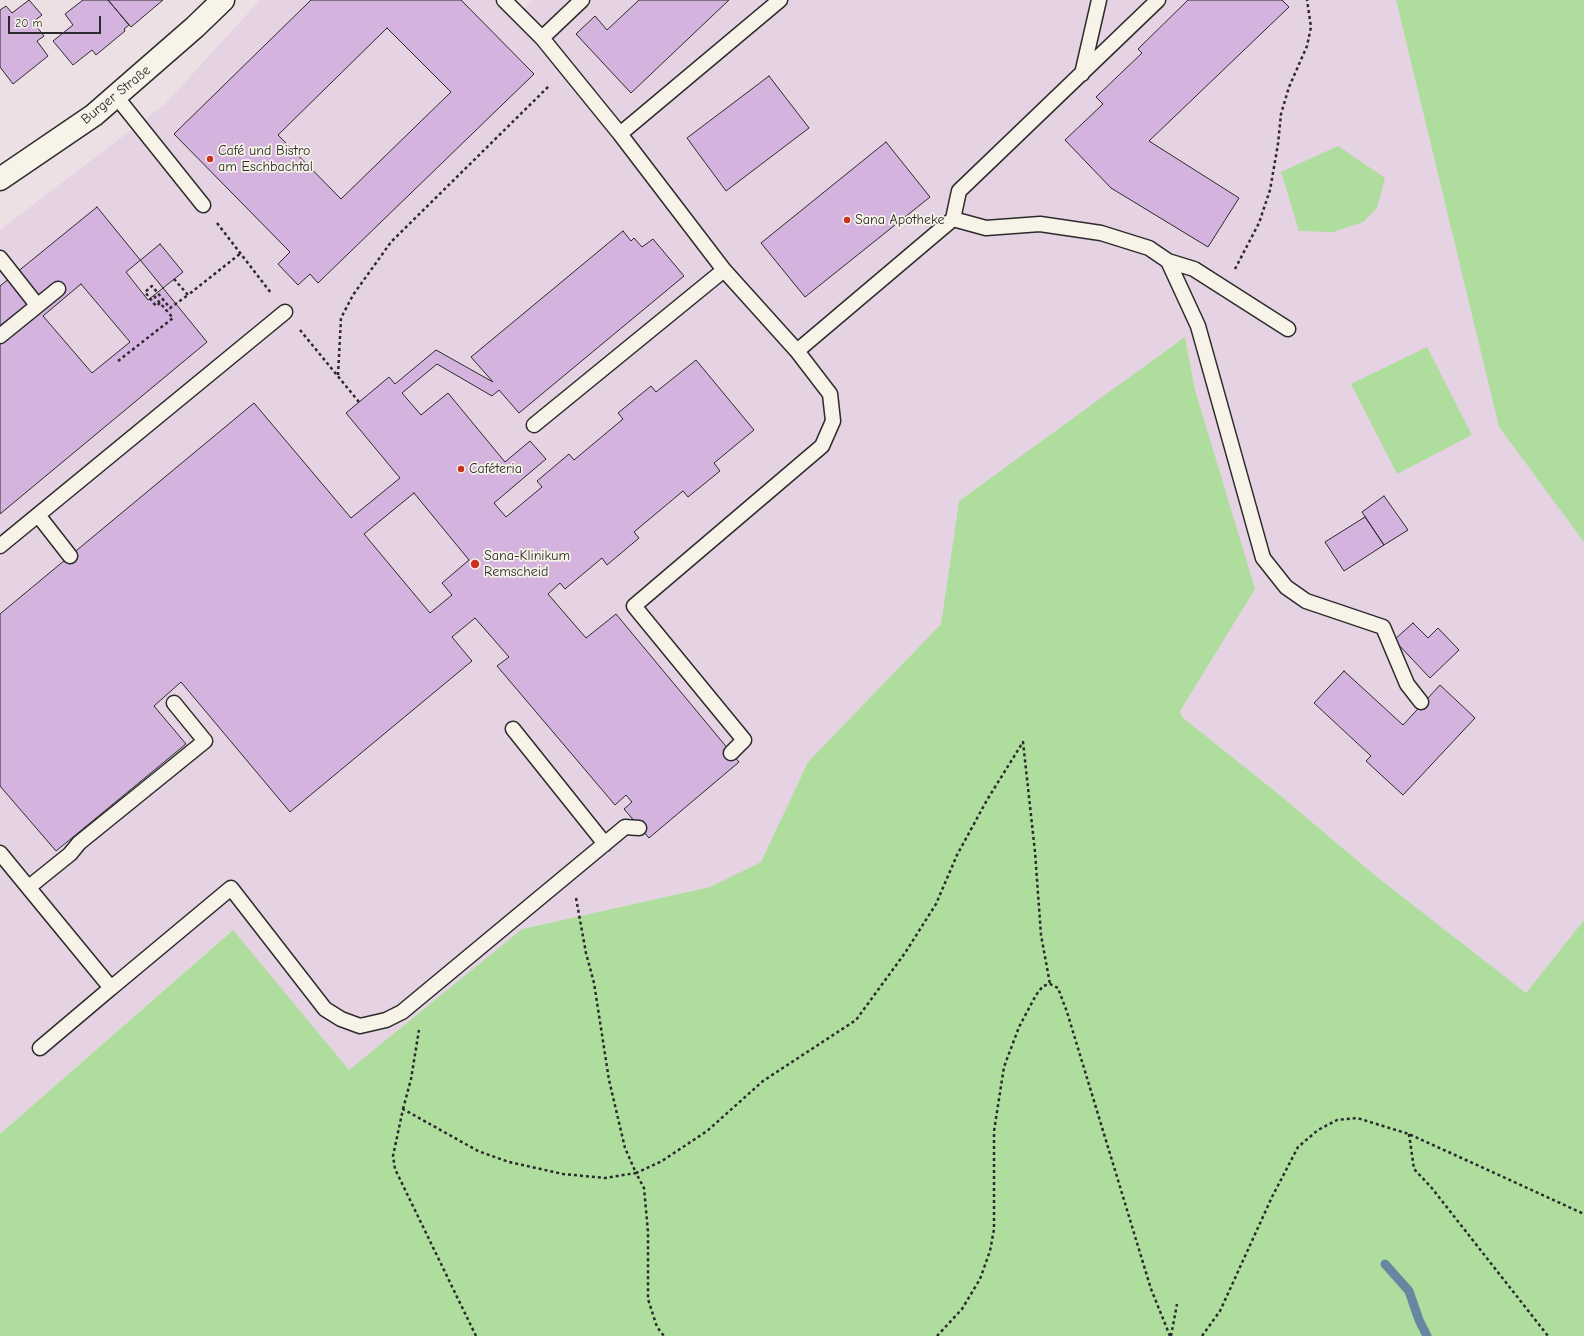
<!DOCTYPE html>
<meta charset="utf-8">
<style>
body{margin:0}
#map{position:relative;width:1584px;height:1336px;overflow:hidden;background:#ece0e5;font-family:"Comic Neue",sans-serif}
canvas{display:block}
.scale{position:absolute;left:8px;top:16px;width:93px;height:18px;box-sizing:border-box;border:2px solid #2b2b2b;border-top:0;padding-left:5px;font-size:12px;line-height:14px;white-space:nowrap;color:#2b2b2b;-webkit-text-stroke:3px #f7f3e8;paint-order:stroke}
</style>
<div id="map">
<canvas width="1584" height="1336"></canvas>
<div class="scale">20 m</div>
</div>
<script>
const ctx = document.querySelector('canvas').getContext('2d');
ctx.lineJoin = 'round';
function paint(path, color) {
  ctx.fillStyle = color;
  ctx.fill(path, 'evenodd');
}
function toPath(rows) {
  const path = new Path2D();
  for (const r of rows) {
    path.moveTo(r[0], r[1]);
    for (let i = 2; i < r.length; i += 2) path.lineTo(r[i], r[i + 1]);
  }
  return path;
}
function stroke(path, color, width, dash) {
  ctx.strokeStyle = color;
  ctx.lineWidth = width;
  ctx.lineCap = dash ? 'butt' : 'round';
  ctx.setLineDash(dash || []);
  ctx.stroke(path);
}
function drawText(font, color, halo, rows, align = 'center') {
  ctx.font = font + ' "Comic Neue",sans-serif';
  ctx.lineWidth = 3.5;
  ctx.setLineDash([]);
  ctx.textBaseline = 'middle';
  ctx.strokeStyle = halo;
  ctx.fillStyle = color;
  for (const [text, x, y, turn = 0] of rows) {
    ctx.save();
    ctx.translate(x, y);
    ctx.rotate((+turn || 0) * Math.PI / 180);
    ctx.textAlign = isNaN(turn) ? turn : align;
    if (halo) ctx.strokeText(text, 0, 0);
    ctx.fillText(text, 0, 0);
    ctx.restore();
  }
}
paint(toPath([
 [260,0,515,0,524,9,533,0,1396,0,1499,426,1584,542,1584,920,1526,993,1377,877,1281,796,1182,717,1180,711,1195,390,1185,338,959,501,941,624,808,762,761,862,710,887,522,929,349,1070,232,930,0,1134,0,230,165,104]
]), '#e5d3e3');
paint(toPath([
 [1396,0,1584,0,1584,542,1499,427],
 [1338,146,1385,178,1377,208,1363,222,1333,232,1299,231,1281,172],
 [1185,337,1195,390,1255,589,1180,711,1182,717,1281,796,1377,877,1526,993,1584,920,1584,1336,0,1336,0,1134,233,930,349,1070,522,929,710,887,761,862,808,762,941,624,959,501],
 [1427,347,1472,435,1397,474,1351,384]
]), '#aedd9d');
stroke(toPath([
 [1385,1264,1409,1291,1419,1320,1427,1336]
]), '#66879f', 9);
const building = toPath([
 [29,0,42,15,33,22,44,36,37,41,48,56,13,84,0,67,0,10,6,6,12,13,29,0],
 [83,0,108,0,129,25,124,29,125,31,96,55,92,50,73,65,53,41,73,25,65,14,83,0],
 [108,0,163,0,131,27,108,0],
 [311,0,461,0,534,74,318,283,310,274,298,285,278,264,290,252,174,134,311,0],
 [387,28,451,92,341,199,278,135,387,28],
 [639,0,729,0,631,93,576,34,595,16,607,30,639,0],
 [1188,0,1282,0,1289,7,1149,141,1239,198,1208,247,1111,188,1065,140,1103,104,1096,97,1142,53,1138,49,1188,0],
 [769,76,809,128,726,191,687,138,769,76],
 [886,142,930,197,805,297,761,243,886,142],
 [97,207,207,342,0,514,0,286,97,207],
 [623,231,631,241,634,238,642,247,653,239,684,276,519,413,499,390,492,396,437,364,402,393,421,415,448,393,505,462,530,441,546,459,494,503,506,517,542,487,537,481,569,454,574,460,623,419,618,413,651,386,656,392,696,360,754,430,714,463,720,471,688,497,683,491,634,532,639,538,607,565,602,558,565,589,560,583,548,594,586,638,616,614,739,762,649,838,624,809,632,802,626,795,615,805,497,666,509,657,475,618,452,637,472,661,290,812,181,682,154,706,186,744,56,851,0,786,0,614,254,403,351,518,400,478,346,413,389,377,395,384,436,350,493,382,471,357,623,231],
 [414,493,469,560,442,583,452,595,430,613,364,534,414,493],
 [160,244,183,272,148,300,126,272,160,244],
 [81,284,130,342,92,373,43,316,81,284],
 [1384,496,1408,530,1384,545,1362,512,1384,496],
 [1365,517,1384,545,1344,571,1325,542,1365,517],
 [1413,623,1428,638,1438,628,1459,650,1430,678,1394,640,1413,623],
 [1344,671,1403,725,1440,685,1475,718,1403,795,1366,761,1371,756,1314,703,1344,671]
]);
paint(building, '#d4b4df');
stroke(building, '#2b2b2b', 1);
const service = toPath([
 [504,0,542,38,582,0],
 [542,38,620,134,780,0],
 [1082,74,1099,0],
 [115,95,203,205],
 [953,219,959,191,1158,0],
 [0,258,37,305],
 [1168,261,1198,326,1263,558,1286,587,1306,601,1383,627,1407,684,1421,702],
 [724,270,797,351,953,219,986,228,1040,224,1101,233,1149,248,1168,261,1194,269,1288,329],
 [0,336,58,289],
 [534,425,724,270,620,134],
 [38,515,70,556],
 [0,546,285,312],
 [513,729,605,844],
 [731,753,744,740,634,606,822,446,833,421,830,394,797,351],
 [0,853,111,988,231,888,325,1009,341,1019,360,1026,386,1020,402,1012,625,827,639,828],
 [29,887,70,854,79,843,205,741,174,703],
 [40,1048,111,988]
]);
const secondary = toPath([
 [0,179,94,115,195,27,223,0]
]);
stroke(service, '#2b2b2b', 17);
stroke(secondary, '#2b2b2b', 25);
stroke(toPath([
 [217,223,271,293],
 [1235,269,1259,223,1270,190,1278,144,1281,114,1289,87,1307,46,1311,27,1307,0],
 [174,279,188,295,241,253],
 [160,303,156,306,145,292,152,286,170,308,188,295],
 [300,330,359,402],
 [118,361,173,318,154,296],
 [338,375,341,318,353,295,391,242,550,85],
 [576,898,586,953,594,983,609,1080,625,1148,636,1173,662,1161,707,1131,763,1081,856,1020,905,953,936,904,957,855,987,800,1023,742,1035,852,1041,935,1050,984],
 [403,1109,411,1079,419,1030],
 [1409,1134,1414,1169,1431,1187,1548,1336],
 [476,1336,395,1169,393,1156,403,1109,478,1151,509,1162,563,1174,605,1178,636,1173,644,1188,648,1232,648,1299,657,1327,664,1336],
 [937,1336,962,1309,980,1279,990,1251,994,1229,994,1131,1004,1067,1019,1027,1036,995,1043,986,1050,984,1058,988,1067,1012,1151,1289,1170,1336],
 [1171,1336,1177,1304],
 [1202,1336,1220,1311,1272,1197,1298,1147,1318,1130,1337,1120,1357,1118,1409,1134,1584,1214]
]), '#2b2b2b', 2.5, [3, 3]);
stroke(service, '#f7f3e8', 14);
stroke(secondary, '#f7f3e8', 22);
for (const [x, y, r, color] of [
 [210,159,4,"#c8321e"],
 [847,220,4,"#c8321e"],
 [461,469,4,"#c8321e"],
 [475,564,5,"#c8321e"]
]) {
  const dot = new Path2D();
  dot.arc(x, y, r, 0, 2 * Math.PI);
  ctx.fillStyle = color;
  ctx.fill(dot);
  stroke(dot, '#f7f3e8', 1.5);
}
drawText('14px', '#2b2b2b', '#f7f3e8', [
 ["Burger Straße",116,95,-39]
]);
drawText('14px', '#2b2b2b', '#f7f3e8', [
 ["Café und Bistro",218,151],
 ["am Eschbachtal",218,167],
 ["Sana Apotheke",855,220],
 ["Caféteria",469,469],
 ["Sana-Klinikum",484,556],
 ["Remscheid",484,572]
], 'left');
</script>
